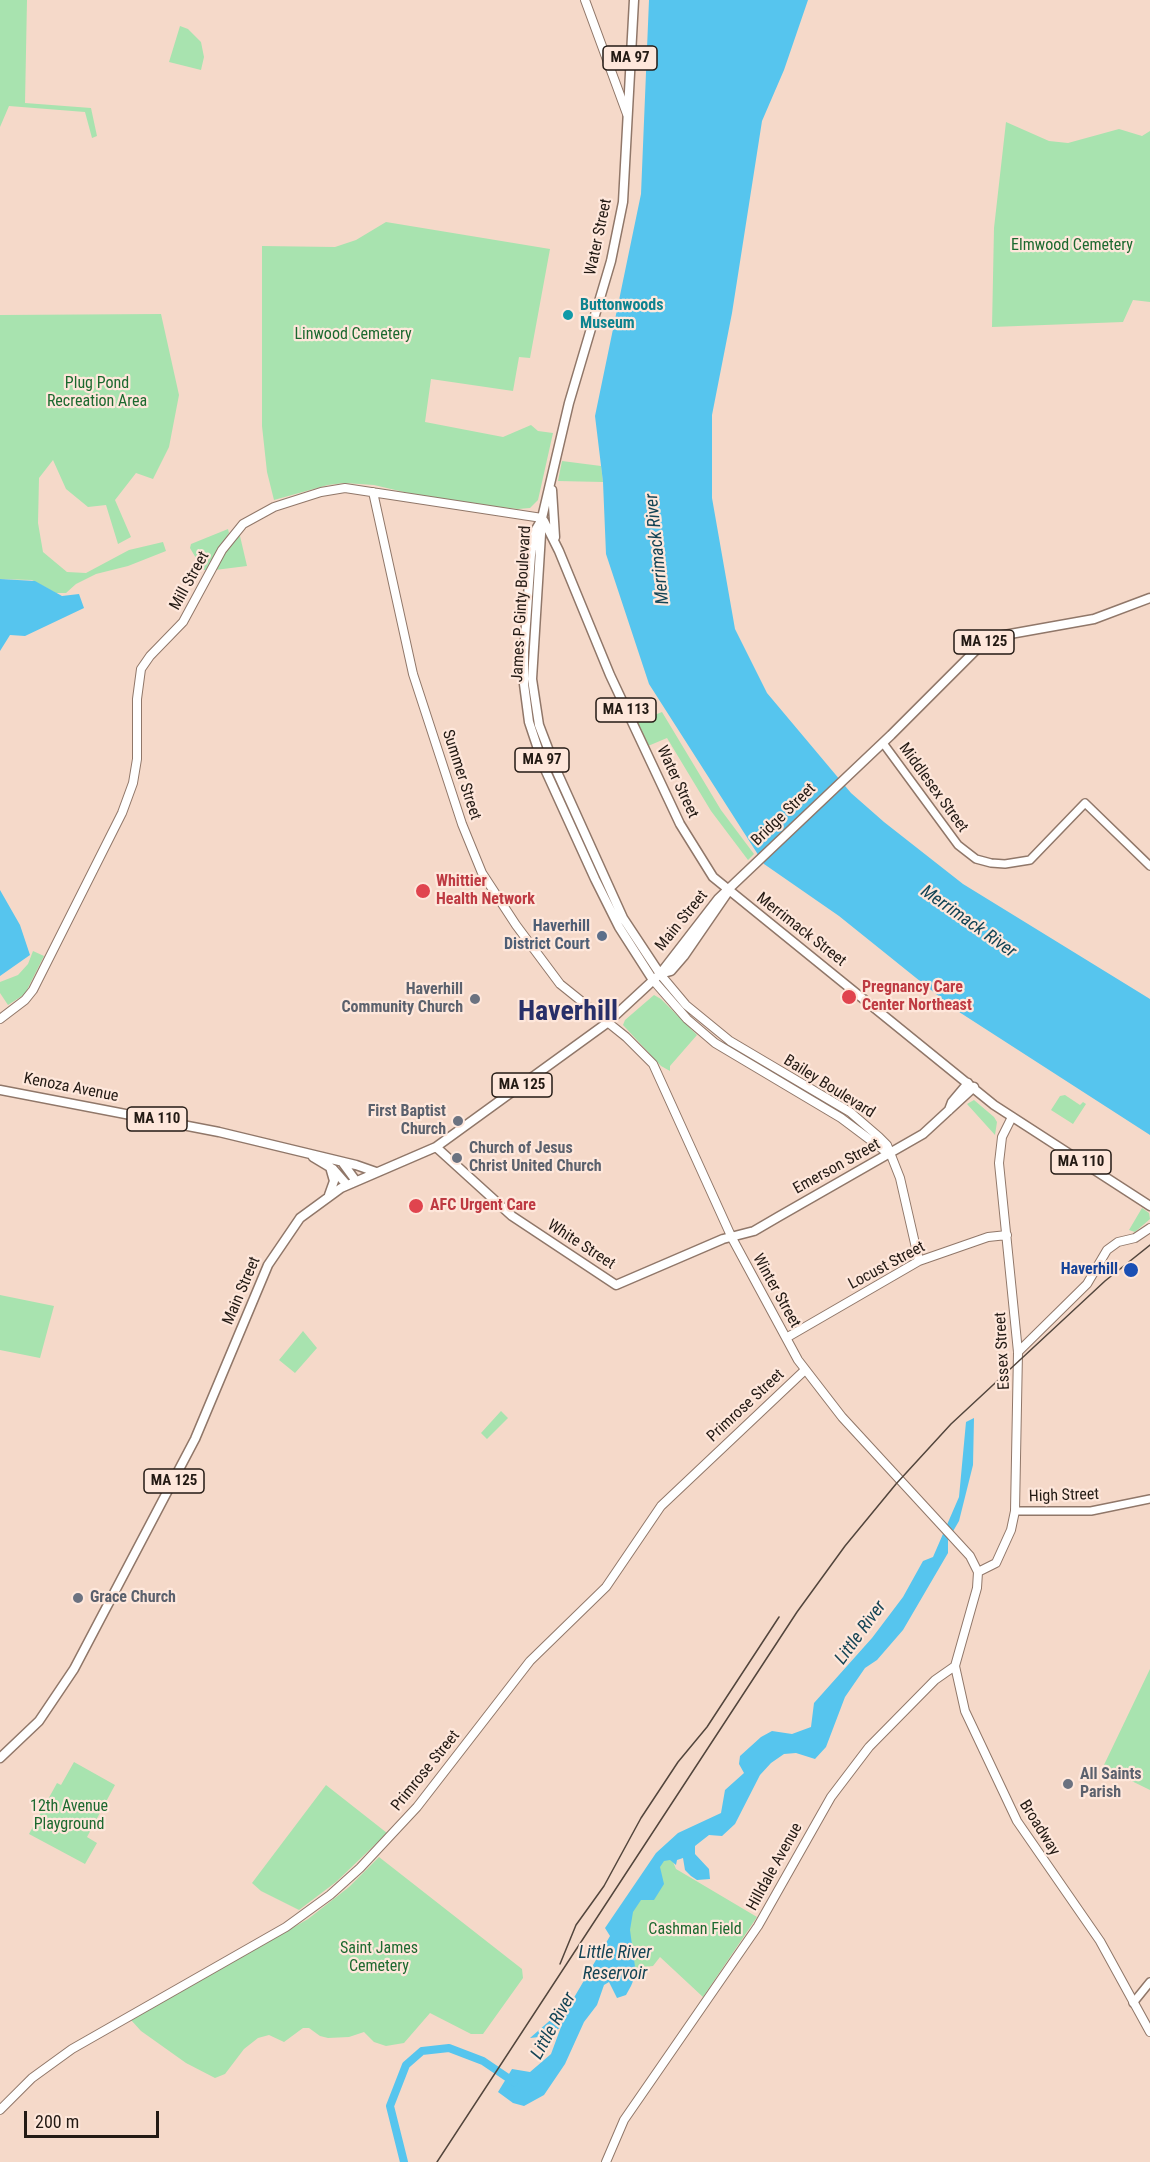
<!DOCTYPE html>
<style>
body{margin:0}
#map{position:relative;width:1150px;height:2162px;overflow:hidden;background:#f5d9c9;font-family:"Roboto Condensed",sans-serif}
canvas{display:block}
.scale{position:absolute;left:24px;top:2111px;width:135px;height:27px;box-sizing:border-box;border:3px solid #231a14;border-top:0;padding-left:8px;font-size:18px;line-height:21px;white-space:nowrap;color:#231a14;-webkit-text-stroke:4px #fee7db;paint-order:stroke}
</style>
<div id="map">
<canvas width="1150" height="2162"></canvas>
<div class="scale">200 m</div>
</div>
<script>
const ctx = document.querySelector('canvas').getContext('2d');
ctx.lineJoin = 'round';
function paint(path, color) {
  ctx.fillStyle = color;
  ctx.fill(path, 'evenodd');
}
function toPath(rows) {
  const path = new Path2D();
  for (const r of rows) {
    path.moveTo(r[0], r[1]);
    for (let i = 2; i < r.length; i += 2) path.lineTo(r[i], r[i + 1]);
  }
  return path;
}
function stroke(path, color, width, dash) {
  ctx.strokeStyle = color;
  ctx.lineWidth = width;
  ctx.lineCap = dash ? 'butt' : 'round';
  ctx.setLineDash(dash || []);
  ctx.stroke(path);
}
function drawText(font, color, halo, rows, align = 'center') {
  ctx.font = font + ' "Roboto Condensed",sans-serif';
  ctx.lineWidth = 4.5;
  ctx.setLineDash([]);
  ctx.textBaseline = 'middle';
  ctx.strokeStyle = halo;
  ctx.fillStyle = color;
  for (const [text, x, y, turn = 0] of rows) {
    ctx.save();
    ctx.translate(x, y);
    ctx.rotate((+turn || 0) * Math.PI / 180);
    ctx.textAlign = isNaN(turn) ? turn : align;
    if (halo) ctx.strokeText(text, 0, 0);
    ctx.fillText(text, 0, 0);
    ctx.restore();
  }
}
paint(toPath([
 [0,0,27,0,25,103,91,108,97,136,92,138,85,112,9,106,0,127],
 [180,26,188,29,201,42,204,57,201,70,169,62],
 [1006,122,1049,141,1068,143,1119,129,1142,136,1150,131,1150,302,1133,300,1123,322,992,327,994,228],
 [386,222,550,249,530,358,519,357,513,391,431,379,425,422,503,437,531,425,538,431,553,433,538,500,530,508,518,509,438,500,374,485,344,483,328,485,274,500,267,472,262,426,262,246,335,247,356,240],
 [161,314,179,395,169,447,153,479,136,473,115,500,131,537,118,544,106,505,88,507,66,489,53,460,39,478,38,523,43,552,67,572,86,573,129,550,163,542,166,551,128,566,96,574,76,584,66,593,56,593,32,580,0,579,0,315],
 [562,461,601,466,603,482,558,481],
 [228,529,229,533,206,570,203,570,190,548,191,544],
 [240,536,247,566,215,570,234,537],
 [662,712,721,810,754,854,748,860,711,811,667,738,648,746,637,722],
 [33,951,44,956,25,994,8,1005,0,993,0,982,18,975,28,964],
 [654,995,661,999,697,1035,670,1066,670,1071,661,1066,623,1025,625,1020],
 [1065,1095,1080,1105,1083,1102,1086,1104,1073,1124,1051,1110,1060,1096],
 [974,1100,994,1117,997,1122,995,1135,967,1104],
 [1142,1208,1149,1213,1150,1219,1135,1232,1129,1230],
 [0,1295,54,1306,40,1358,0,1350],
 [303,1331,317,1348,295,1373,279,1360],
 [501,1411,508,1418,487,1439,481,1433],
 [1150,1669,1150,1790,1103,1767],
 [74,1762,115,1785,87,1837,97,1843,85,1864,29,1834,57,1783,61,1785],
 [326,1785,387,1833,336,1882,299,1910,261,1891,252,1883],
 [379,1857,522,1969,523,1978,483,2034,471,2034,430,2013,404,2043,386,2046,374,2042,364,2032,349,2037,328,2038,320,2036,309,2028,303,2028,284,2042,269,2035,258,2038,244,2049,225,2074,215,2078,186,2063,141,2031,131,2020,308,1919,349,1887],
 [671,1857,676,1869,757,1917,703,1997,660,1957,653,1966,633,1968,628,1952,631,1913,658,1867,665,1858]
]), '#a8e3af');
paint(toPath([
 [649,0,808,0,784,70,762,121,732,313,712,415,712,498,735,629,767,693,851,793,884,822,963,884,1150,999,1150,1135,956,1010,839,916,764,864,649,684,606,554,603,482,595,416,641,194],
 [0,579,35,581,62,596,79,594,84,608,25,636,10,635,0,651],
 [0,890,20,925,30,955,0,976],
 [974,1418,973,1465,959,1521,948,1540,948,1553,903,1630,877,1660,865,1668,845,1697,826,1747,815,1759,796,1753,784,1754,771,1763,760,1775,735,1824,722,1836,709,1835,695,1846,695,1854,709,1869,710,1879,697,1880,691,1876,685,1870,683,1858,677,1860,676,1865,670,1860,664,1861,660,1867,664,1884,654,1900,641,1900,633,1912,630,1930,636,1974,631,1986,626,1995,617,1998,609,1982,604,1985,597,2005,584,2022,565,2064,544,2095,524,2106,513,2103,498,2092,512,2069,530,2072,551,2054,561,2027,548,2036,530,2038,572,2001,610,1936,605,1928,656,1853,678,1833,721,1813,725,1790,744,1773,739,1764,740,1756,761,1737,772,1731,792,1734,811,1727,814,1703,872,1638,903,1597,923,1561,933,1557,959,1497,966,1422]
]), '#56c5ee');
stroke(toPath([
 [404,2162,390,2106,406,2065,422,2051,449,2048,483,2061,514,2082]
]), '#56c5ee', 8);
const tertiary = toPath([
 [883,743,958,845,976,859,991,863,1005,864,1030,860,1085,803,1150,866],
 [1015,1511,1091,1511,1150,1499],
 [1133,2003,1150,1982]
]);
const secondary = toPath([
 [585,0,627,114],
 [373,492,413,674,462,824,482,873,516,925,560,984,626,1037,653,1064,732,1238,798,1360,842,1417,970,1556,978,1572,977,1588,955,1666,965,1711,1017,1821,1100,1941,1150,2032],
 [660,974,686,1005,730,1041,850,1112,879,1137,887,1145,900,1178,919,1261],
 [653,980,687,1019,715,1043,841,1118,889,1154],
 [0,1019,25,1000,33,990,122,813,133,783,137,759,137,699,141,669,150,656,183,622,222,550,243,524,274,507,321,492,345,488,542,518],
 [786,1338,919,1261,988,1237,1007,1235],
 [1018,1352,1087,1284,1107,1250,1118,1242,1135,1238,1150,1228],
 [978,1572,996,1563,1011,1530,1015,1511,1018,1352,999,1163,1002,1137,1012,1117],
 [0,2110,32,2078,72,2049,286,1927,330,1895,360,1868,417,1807,530,1661,606,1587,661,1506,805,1370],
 [606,2162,624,2120,758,1926,831,1797,869,1747,935,1680,955,1666]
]);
const primary = toPath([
 [634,0,623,202,611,261,569,403,542,518,532,679,539,725,557,772,623,918,660,974],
 [552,490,555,537],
 [542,519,535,531,531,555,524,652,524,684,529,722,544,767,595,879,619,927,653,980],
 [544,521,559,551,610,675,680,824,713,877,994,1105,1150,1206],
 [660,974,671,971,684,956,728,892],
 [0,1090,219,1132,356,1165,376,1172],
 [949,1110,952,1102,968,1083],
 [436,1147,512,1216,616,1285,723,1239,754,1231,778,1217,923,1134,974,1087],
 [313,1157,333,1169,347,1185],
 [342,1162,356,1181],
 [329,1195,334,1181,330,1167],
 [0,1758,39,1721,74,1669,195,1439,268,1265,300,1218,341,1188,436,1147,607,1023,660,974,718,899,891,735,982,644,999,636,1094,619,1150,598]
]);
stroke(tertiary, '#907769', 10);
stroke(secondary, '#907769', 10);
stroke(primary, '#907769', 11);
stroke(tertiary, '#fff', 7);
stroke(secondary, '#fff', 8);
stroke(primary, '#fff', 8);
stroke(toPath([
 [560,1964,576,1925,604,1886,641,1818,678,1762,707,1727,779,1617],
 [437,2162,797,1612,845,1546,896,1484,951,1424,1105,1281,1150,1245]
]), '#52453c', 1.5);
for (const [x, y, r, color] of [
 [568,315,6,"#0f9aa8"],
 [423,891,8,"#e0444e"],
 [602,936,6,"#5c6f8a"],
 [849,997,8,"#e0444e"],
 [475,999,6,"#6b7280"],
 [458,1121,6,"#6b7280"],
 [457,1158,6,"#6b7280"],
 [416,1206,8,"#e0444e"],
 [1131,1270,8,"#1a4fb4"],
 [78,1598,6,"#6b7280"],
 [1068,1784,6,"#6b7280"]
]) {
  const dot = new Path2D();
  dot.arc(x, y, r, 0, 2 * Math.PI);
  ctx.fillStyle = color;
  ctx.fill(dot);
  stroke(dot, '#fee7db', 2);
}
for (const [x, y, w] of [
 [630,58,54],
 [984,642,60],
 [626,710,60],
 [542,760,54],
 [522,1085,60],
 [157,1119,60],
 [1081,1162,60],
 [174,1481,60]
]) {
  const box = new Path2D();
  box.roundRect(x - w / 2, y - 12, w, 24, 4.5);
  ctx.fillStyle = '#fee7db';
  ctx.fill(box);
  stroke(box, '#231a14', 1.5);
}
drawText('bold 15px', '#231a14', null, [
 ["MA 97",630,58],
 ["MA 125",984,642],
 ["MA 113",626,710],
 ["MA 97",542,760],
 ["MA 125",522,1085],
 ["MA 110",157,1119],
 ["MA 110",1081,1162],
 ["MA 125",174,1481]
]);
drawText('16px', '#231a14', '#fee7db', [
 ["Water Street",599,237,-78],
 ["Mill Street",190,581,-61],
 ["James P Ginty Boulevard",522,604,-87],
 ["Summer Street",461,775,72],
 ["Water Street",677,782,65],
 ["Middlesex Street",933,788,54],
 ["Bridge Street",784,815,-44],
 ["Main Street",682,921,-51],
 ["Merrimack Street",801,930,38],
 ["Bailey Boulevard",829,1087,32],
 ["Kenoza Avenue",71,1088,11],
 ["Emerson Street",837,1167,-29],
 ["White Street",581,1245,33],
 ["Locust Street",887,1266,-28],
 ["Main Street",242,1291,-67],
 ["Winter Street",776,1291,61],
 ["Essex Street",1003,1351,-93],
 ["Primrose Street",746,1406,-43],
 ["High Street",1064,1496,-2],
 ["Primrose Street",426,1771,-51],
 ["Broadway",1039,1828,58],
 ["Hilldale Avenue",775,1867,-61]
]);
drawText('16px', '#1c692f', '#fee7db', [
 ["Elmwood Cemetery",1072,246],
 ["Linwood Cemetery",353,335],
 ["Plug Pond",97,384],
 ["Recreation Area",97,402],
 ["12th Avenue",69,1807],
 ["Playground",69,1825],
 ["Cashman Field",695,1930],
 ["Saint James",379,1949],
 ["Cemetery",379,1967]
]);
drawText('bold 16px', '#0d838f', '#fee7db', [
 ["Buttonwoods",580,306],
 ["Museum",580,324]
], 'left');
drawText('bold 16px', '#be3a42', '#fee7db', [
 ["Whittier",436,882],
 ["Health Network",436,900],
 ["Pregnancy Care",862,988],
 ["Center Northeast",862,1006],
 ["AFC Urgent Care",430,1206]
], 'left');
drawText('bold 16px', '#4e5e75', '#fee7db', [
 ["Haverhill",590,927],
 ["District Court",590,945]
], 'right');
drawText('bold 16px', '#5b616d', '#fee7db', [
 ["Haverhill",463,990,"right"],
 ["Community Church",463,1008,"right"],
 ["First Baptist",446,1112,"right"],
 ["Church",446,1130,"right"],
 ["Church of Jesus",469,1149],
 ["Christ United Church",469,1167],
 ["Grace Church",90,1598],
 ["All Saints",1080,1775],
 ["Parish",1080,1793]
], 'left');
drawText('bold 16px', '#164399', '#fee7db', [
 ["Haverhill",1118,1270]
], 'right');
drawText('italic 18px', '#144455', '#fee7db', [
 ["Merrimack River",658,549,-96],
 ["Merrimack River",968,922,35],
 ["Little River",861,1633,-54],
 ["Little River",615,1953],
 ["Reservoir",615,1974],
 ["Little River",554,2026,-61]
]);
drawText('bold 28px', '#282f69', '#fee7db', [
 ["Haverhill",568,1013]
]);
</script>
